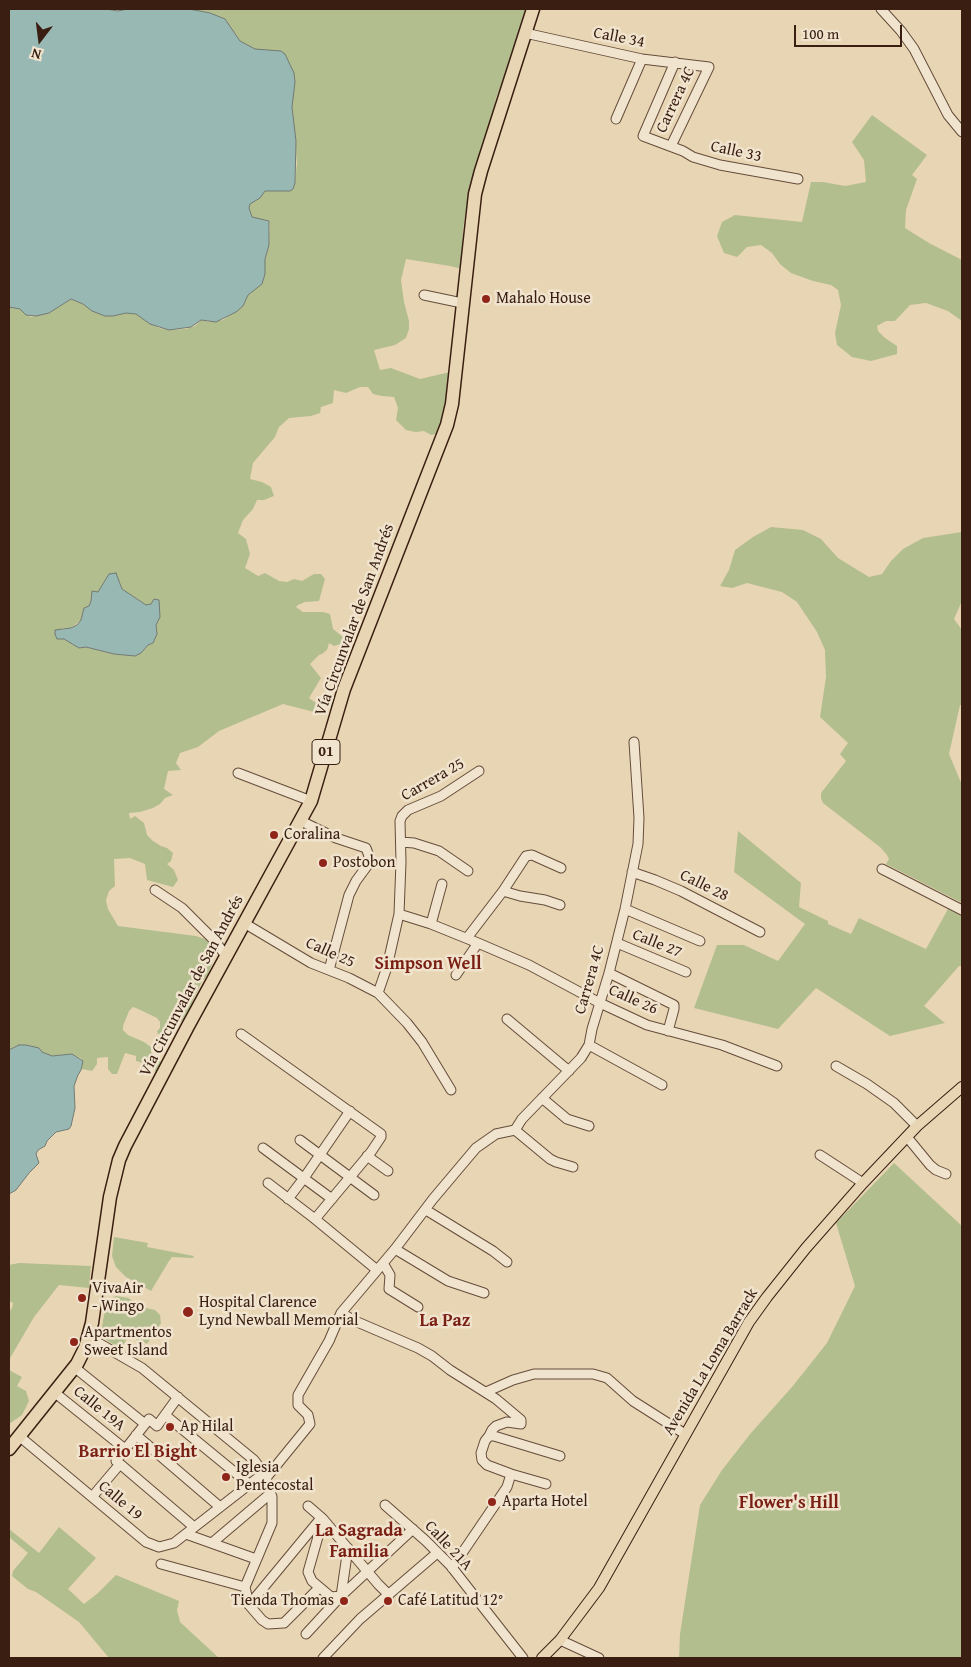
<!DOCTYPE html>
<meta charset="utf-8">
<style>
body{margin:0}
#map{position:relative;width:971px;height:1667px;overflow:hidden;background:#e8d5b3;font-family:"Gentium Book Plus",serif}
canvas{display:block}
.frame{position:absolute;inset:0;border:10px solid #391e11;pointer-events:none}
.north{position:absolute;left:15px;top:15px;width:50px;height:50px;-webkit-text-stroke:4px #f0e4ce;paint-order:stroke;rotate:195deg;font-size:14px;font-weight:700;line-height:20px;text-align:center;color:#391e11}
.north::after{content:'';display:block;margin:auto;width:18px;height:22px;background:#391e11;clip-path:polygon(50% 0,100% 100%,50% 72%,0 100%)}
.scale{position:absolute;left:794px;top:25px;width:108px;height:22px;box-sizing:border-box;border:2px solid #391e11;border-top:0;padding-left:6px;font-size:15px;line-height:18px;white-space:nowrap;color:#391e11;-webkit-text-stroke:4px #f0e4ce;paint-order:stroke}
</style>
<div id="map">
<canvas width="971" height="1667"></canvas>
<div class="frame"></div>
<div class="north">N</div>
<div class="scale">100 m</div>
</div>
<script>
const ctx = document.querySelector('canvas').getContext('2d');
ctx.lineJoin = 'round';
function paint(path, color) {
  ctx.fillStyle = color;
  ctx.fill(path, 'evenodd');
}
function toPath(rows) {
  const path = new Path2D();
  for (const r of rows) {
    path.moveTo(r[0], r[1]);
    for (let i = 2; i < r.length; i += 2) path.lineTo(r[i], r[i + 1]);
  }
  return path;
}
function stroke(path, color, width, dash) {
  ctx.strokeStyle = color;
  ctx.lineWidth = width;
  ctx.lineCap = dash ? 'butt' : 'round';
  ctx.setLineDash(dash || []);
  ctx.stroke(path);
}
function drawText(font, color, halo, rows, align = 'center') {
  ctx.font = font + ' "Gentium Book Plus",serif';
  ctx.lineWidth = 5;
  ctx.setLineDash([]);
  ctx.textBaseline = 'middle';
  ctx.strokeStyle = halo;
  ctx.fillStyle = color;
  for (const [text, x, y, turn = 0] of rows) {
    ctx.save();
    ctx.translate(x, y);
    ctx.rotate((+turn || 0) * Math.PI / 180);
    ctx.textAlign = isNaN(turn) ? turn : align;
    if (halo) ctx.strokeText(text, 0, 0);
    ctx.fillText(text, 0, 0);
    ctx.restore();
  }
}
paint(toPath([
 [189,9,526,9,509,65,496,98,492,116,481,147,469,190,463,229,462,269,450,266,406,259,401,280,404,302,409,321,409,329,406,338,395,345,374,350,380,370,391,368,420,379,450,372,446,404,441,421,440,433,431,435,424,431,416,432,406,430,396,420,398,408,394,397,382,396,373,394,368,387,360,387,346,393,334,390,333,403,321,407,320,413,311,416,289,418,279,427,275,437,253,463,250,479,262,482,271,487,274,496,264,500,257,500,253,509,243,520,238,533,246,539,250,554,245,568,258,576,265,573,279,581,287,582,294,579,302,581,314,574,321,574,325,579,319,601,305,602,298,605,296,607,303,612,323,612,330,614,333,629,343,637,341,644,334,646,329,643,327,650,322,654,319,655,310,664,321,678,309,698,316,703,325,696,337,697,335,707,319,703,314,712,283,704,219,731,198,747,180,753,176,763,181,770,168,771,164,789,173,795,165,798,160,804,153,808,140,812,129,813,130,819,135,816,144,823,147,835,153,841,161,846,167,848,173,853,171,861,167,864,174,870,178,880,173,887,147,880,145,864,130,858,114,859,115,886,109,891,106,900,108,909,118,926,196,936,205,939,219,936,225,945,222,949,209,950,202,953,205,958,212,964,207,976,202,981,188,1012,183,1020,174,1027,169,1035,158,1034,157,1031,160,1028,160,1022,157,1018,136,1008,133,1007,129,1011,123,1026,123,1030,128,1035,144,1042,151,1047,151,1052,165,1066,160,1072,156,1072,148,1061,143,1063,136,1061,136,1056,125,1053,117,1074,112,1074,108,1069,108,1057,97,1058,97,1064,92,1071,82,1069,82,1059,72,1054,52,1056,42,1052,39,1048,25,1045,19,1045,9,1050,9,307,20,309,26,315,31,317,49,313,71,299,83,304,92,311,105,316,113,316,126,313,136,314,159,328,169,330,186,329,195,326,201,320,210,322,223,320,243,306,248,295,262,284,265,274,265,260,269,245,270,225,269,221,266,220,256,219,252,217,249,208,250,204,262,195,265,191,293,189,295,183,297,163,292,107,293,94,262,51,255,50,240,41,235,33,210,13],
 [109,574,120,582,122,589,146,605,158,606,160,612,156,625,157,634,153,643,148,645,141,653,135,656,114,654,86,647,79,648,64,639,62,628,71,628,81,620,84,608,89,606,91,601,91,595,98,592],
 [872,115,927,155,912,175,917,179,906,210,905,228,929,243,962,260,962,321,948,311,926,303,910,305,895,321,886,321,877,326,878,331,885,338,897,346,897,354,871,361,852,357,837,345,835,333,841,305,838,290,831,285,813,281,791,273,780,264,772,253,761,245,747,247,737,257,724,253,717,236,722,222,735,215,802,222,811,182,823,182,845,186,866,182,864,160,852,142],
 [771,527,803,530,821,539,838,558,869,577,882,574,891,561,903,549,923,538,962,532,962,601,954,619,962,630,962,705,960,705,949,754,962,785,962,903,886,864,889,859,887,855,880,847,823,803,821,798,821,793,846,761,840,754,848,743,820,717,826,677,825,650,817,632,797,602,782,592,747,583,732,588,720,586,729,570,735,550,753,537],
 [738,831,801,883,799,907,828,921,828,924,851,934,859,918,926,949,948,909,962,916,962,966,959,966,924,1006,945,1023,890,1036,816,988,778,1029,694,1008,717,945,744,945,778,961,805,924,734,872],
 [894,1163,962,1226,962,1658,679,1658,680,1634,700,1505,722,1470,751,1433,792,1387,827,1343,855,1286,836,1223],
 [114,1237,148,1243,147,1247,194,1256,193,1258,172,1257,169,1261,151,1291,126,1277,116,1267,112,1256],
 [19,1263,91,1266,89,1288,59,1285,34,1317,9,1360,9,1312,12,1308,13,1303,9,1301,9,1265],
 [116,1296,128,1298,142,1307,155,1310,160,1315,161,1323,147,1344,140,1339,139,1341,129,1335,121,1349,103,1338,101,1332,106,1304,111,1298],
 [9,1370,22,1377,17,1386,26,1391,29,1401,22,1415,9,1424],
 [59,1527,96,1558,68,1589,84,1604,98,1593,116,1575,179,1601,177,1610,180,1622,219,1658,109,1658,79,1622,36,1592,28,1589,12,1576,13,1571,28,1553,9,1537,9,1529,39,1553]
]), '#b3be8f');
const water = toPath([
 [9,9,106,9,118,11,128,9,189,9,210,13,225,19,240,41,255,49,281,51,285,54,294,73,295,82,292,107,296,141,295,183,293,189,290,191,265,191,260,198,250,204,249,208,252,217,269,221,269,245,265,259,265,274,262,284,248,295,243,306,236,312,216,322,201,320,191,327,169,330,150,324,136,314,126,313,113,316,105,316,92,311,83,304,71,299,49,313,36,316,26,315,20,309,9,307,9,9],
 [116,573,122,589,146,605,151,604,154,599,159,600,160,617,156,625,157,634,153,643,148,645,141,653,135,656,114,654,86,647,79,648,64,639,57,639,55,634,55,630,71,628,77,625,81,620,84,608,89,606,91,601,92,591,98,592,109,574,116,573],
 [19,1045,26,1045,39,1048,42,1052,52,1056,72,1054,83,1061,81,1070,78,1075,74,1086,75,1108,71,1126,69,1129,56,1132,47,1141,45,1146,38,1150,36,1154,39,1163,29,1173,16,1190,9,1194,9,1050,19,1045]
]);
paint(water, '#98b8b4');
stroke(water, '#727a73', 1);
const minor = toPath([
 [881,9,901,31,914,49,948,115,962,132],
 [525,33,642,59,709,67,671,146],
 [675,62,643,136,683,151,693,157,720,165,798,179],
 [616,119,642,59],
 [424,295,462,303],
 [238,773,311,801],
 [301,821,336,838,366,848,369,856,367,866,356,881,349,895,329,970],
 [401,842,414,843,439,851,468,871],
 [882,869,962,910],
 [632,872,655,880,681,891,760,932],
 [155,890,182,908,214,940,226,956],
 [503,891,520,896,545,900,560,905],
 [625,909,700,941],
 [399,914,431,924,478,943,529,965,600,1003,647,1025,722,1045,777,1066],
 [244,923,311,963,349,978,378,993,407,1023,422,1042,451,1090],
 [431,924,442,884],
 [467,938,503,891,526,856,532,855,561,868],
 [617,943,686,972],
 [609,973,674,1005,674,1009,668,1031],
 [456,975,478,943],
 [378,993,387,967,399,914,401,862,400,821,402,816,408,810,441,796,479,771],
 [507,1019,569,1071],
 [241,1034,381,1134,381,1137,371,1152,315,1219],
 [589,1045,662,1085],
 [836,1066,867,1084,894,1103,917,1126],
 [542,1098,567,1119,589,1126],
 [907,1137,930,1165,936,1170,946,1174],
 [300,1140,374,1195],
 [263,1148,332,1199],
 [820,1155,863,1183],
 [367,1156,388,1171],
 [573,1167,556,1162,550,1159,515,1130,522,1119,581,1058,589,1045,592,1029,609,973,625,909,638,844,639,818,634,742],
 [268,1183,315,1219,377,1270],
 [288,1199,304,1178,350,1111],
 [426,1210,493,1251,507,1262],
 [395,1249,448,1281,484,1293],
 [383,1263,390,1275,389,1289,418,1307],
 [341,1313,355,1321,418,1348,432,1356,450,1370,496,1399,521,1420,521,1424,507,1422,496,1426,492,1430,489,1436],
 [88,1337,142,1368,254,1460,264,1473,272,1497,272,1523,245,1587,249,1605,262,1620,268,1624,284,1623,319,1588],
 [74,1367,145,1424],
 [54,1392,125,1449],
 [486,1392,513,1380,534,1374,593,1374,607,1378,633,1401,685,1434],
 [165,1415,249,1484],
 [136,1435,220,1507],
 [19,1436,146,1542,159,1547,174,1543,264,1473],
 [120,1464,194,1527],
 [266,1478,310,1424,308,1415,298,1405,298,1395,329,1341,341,1313,395,1249,433,1199,476,1148,496,1134,515,1130],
 [546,1484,511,1474,487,1465,482,1460,481,1453,485,1441,489,1436,494,1436,560,1456],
 [92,1497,120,1464,116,1461,149,1419,157,1426,178,1397],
 [385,1505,426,1541,450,1565,523,1658],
 [308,1506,323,1519,378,1584,389,1595],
 [323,1519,308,1572,312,1581,331,1597,341,1596,413,1529],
 [186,1534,256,1559],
 [212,1543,271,1493],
 [161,1564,245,1587],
 [452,1568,507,1487,511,1474],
 [249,1605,321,1518],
 [306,1634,341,1596,348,1548],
 [560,1640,599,1658],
 [323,1658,360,1619,437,1553]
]);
const major = toPath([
 [542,1658,560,1640,599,1588,749,1322,767,1297,806,1248,863,1183,917,1126,962,1087]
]);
const highway = toPath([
 [9,1449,77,1364,85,1348,92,1323,110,1197,119,1160,125,1146,188,1026,311,801,344,689,447,425,452,404,475,194,481,171,533,9]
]);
stroke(minor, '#654c3a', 11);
stroke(major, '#391e11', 12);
stroke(highway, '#391e11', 15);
stroke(minor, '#f0e4ce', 9);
stroke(major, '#e8d5b3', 10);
stroke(highway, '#e8d5b3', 12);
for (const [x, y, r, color] of [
 [486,299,5,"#8f2418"],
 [274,835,5,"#8f2418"],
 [323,863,5,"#8f2418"],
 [82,1298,5,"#8f2418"],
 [188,1312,6,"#8f2418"],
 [74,1342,5,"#8f2418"],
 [170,1427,5,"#8f2418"],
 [226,1477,5,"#8f2418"],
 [492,1502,5,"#8f2418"],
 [344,1601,5,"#8f2418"],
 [388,1601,5,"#8f2418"]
]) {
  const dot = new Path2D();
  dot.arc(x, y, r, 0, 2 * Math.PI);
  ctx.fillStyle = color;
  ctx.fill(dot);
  stroke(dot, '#f0e4ce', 2);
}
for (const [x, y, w] of [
 [326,752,28]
]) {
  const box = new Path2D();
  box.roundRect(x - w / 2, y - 12.5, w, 25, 4);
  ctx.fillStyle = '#f0e4ce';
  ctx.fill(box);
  stroke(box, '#391e11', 1);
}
drawText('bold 15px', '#391e11', null, [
 ["01",326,752]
]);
drawText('16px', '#391e11', '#f0e4ce', [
 ["Calle 34",619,38,11],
 ["Carrera 4C",676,100,-65],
 ["Calle 33",736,152,12],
 ["Vía Circunvalar de San Andrés",355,620,-70],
 ["Carrera 25",433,780,-30],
 ["Calle 28",704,886,26],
 ["Calle 27",657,944,22],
 ["Calle 25",330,953,24],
 ["Carrera 4C",590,980,-74],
 ["Vía Circunvalar de San Andrés",192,986,-62],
 ["Calle 26",633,1000,24],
 ["Avenida La Loma Barrack",711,1362,-59],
 ["Calle 19A",99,1409,39],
 ["Calle 19",120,1501,40],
 ["Calle 21A",448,1546,47]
]);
drawText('16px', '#391e11', '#f0e4ce', [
 ["Mahalo House",496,299],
 ["Coralina",284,835],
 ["Postobon",333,863],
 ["VivaAir",92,1289],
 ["- Wingo",92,1307],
 ["Hospital Clarence",199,1303],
 ["Lynd Newball Memorial",199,1321],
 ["Apartmentos",84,1333],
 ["Sweet Island",84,1351],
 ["Ap Hilal",180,1427],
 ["Iglesia",236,1468],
 ["Pentecostal",236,1486],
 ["Aparta Hotel",502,1502],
 ["Tienda Thomas",334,1601,"right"],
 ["Café Latitud 12°",398,1601]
], 'left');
drawText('bold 18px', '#7a1f14', '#f0e4ce', [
 ["Simpson Well",428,964],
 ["La Paz",445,1321],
 ["Barrio El Bight",138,1452],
 ["Flower's Hill",789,1503],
 ["La Sagrada",359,1531],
 ["Familia",359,1552]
]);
</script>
